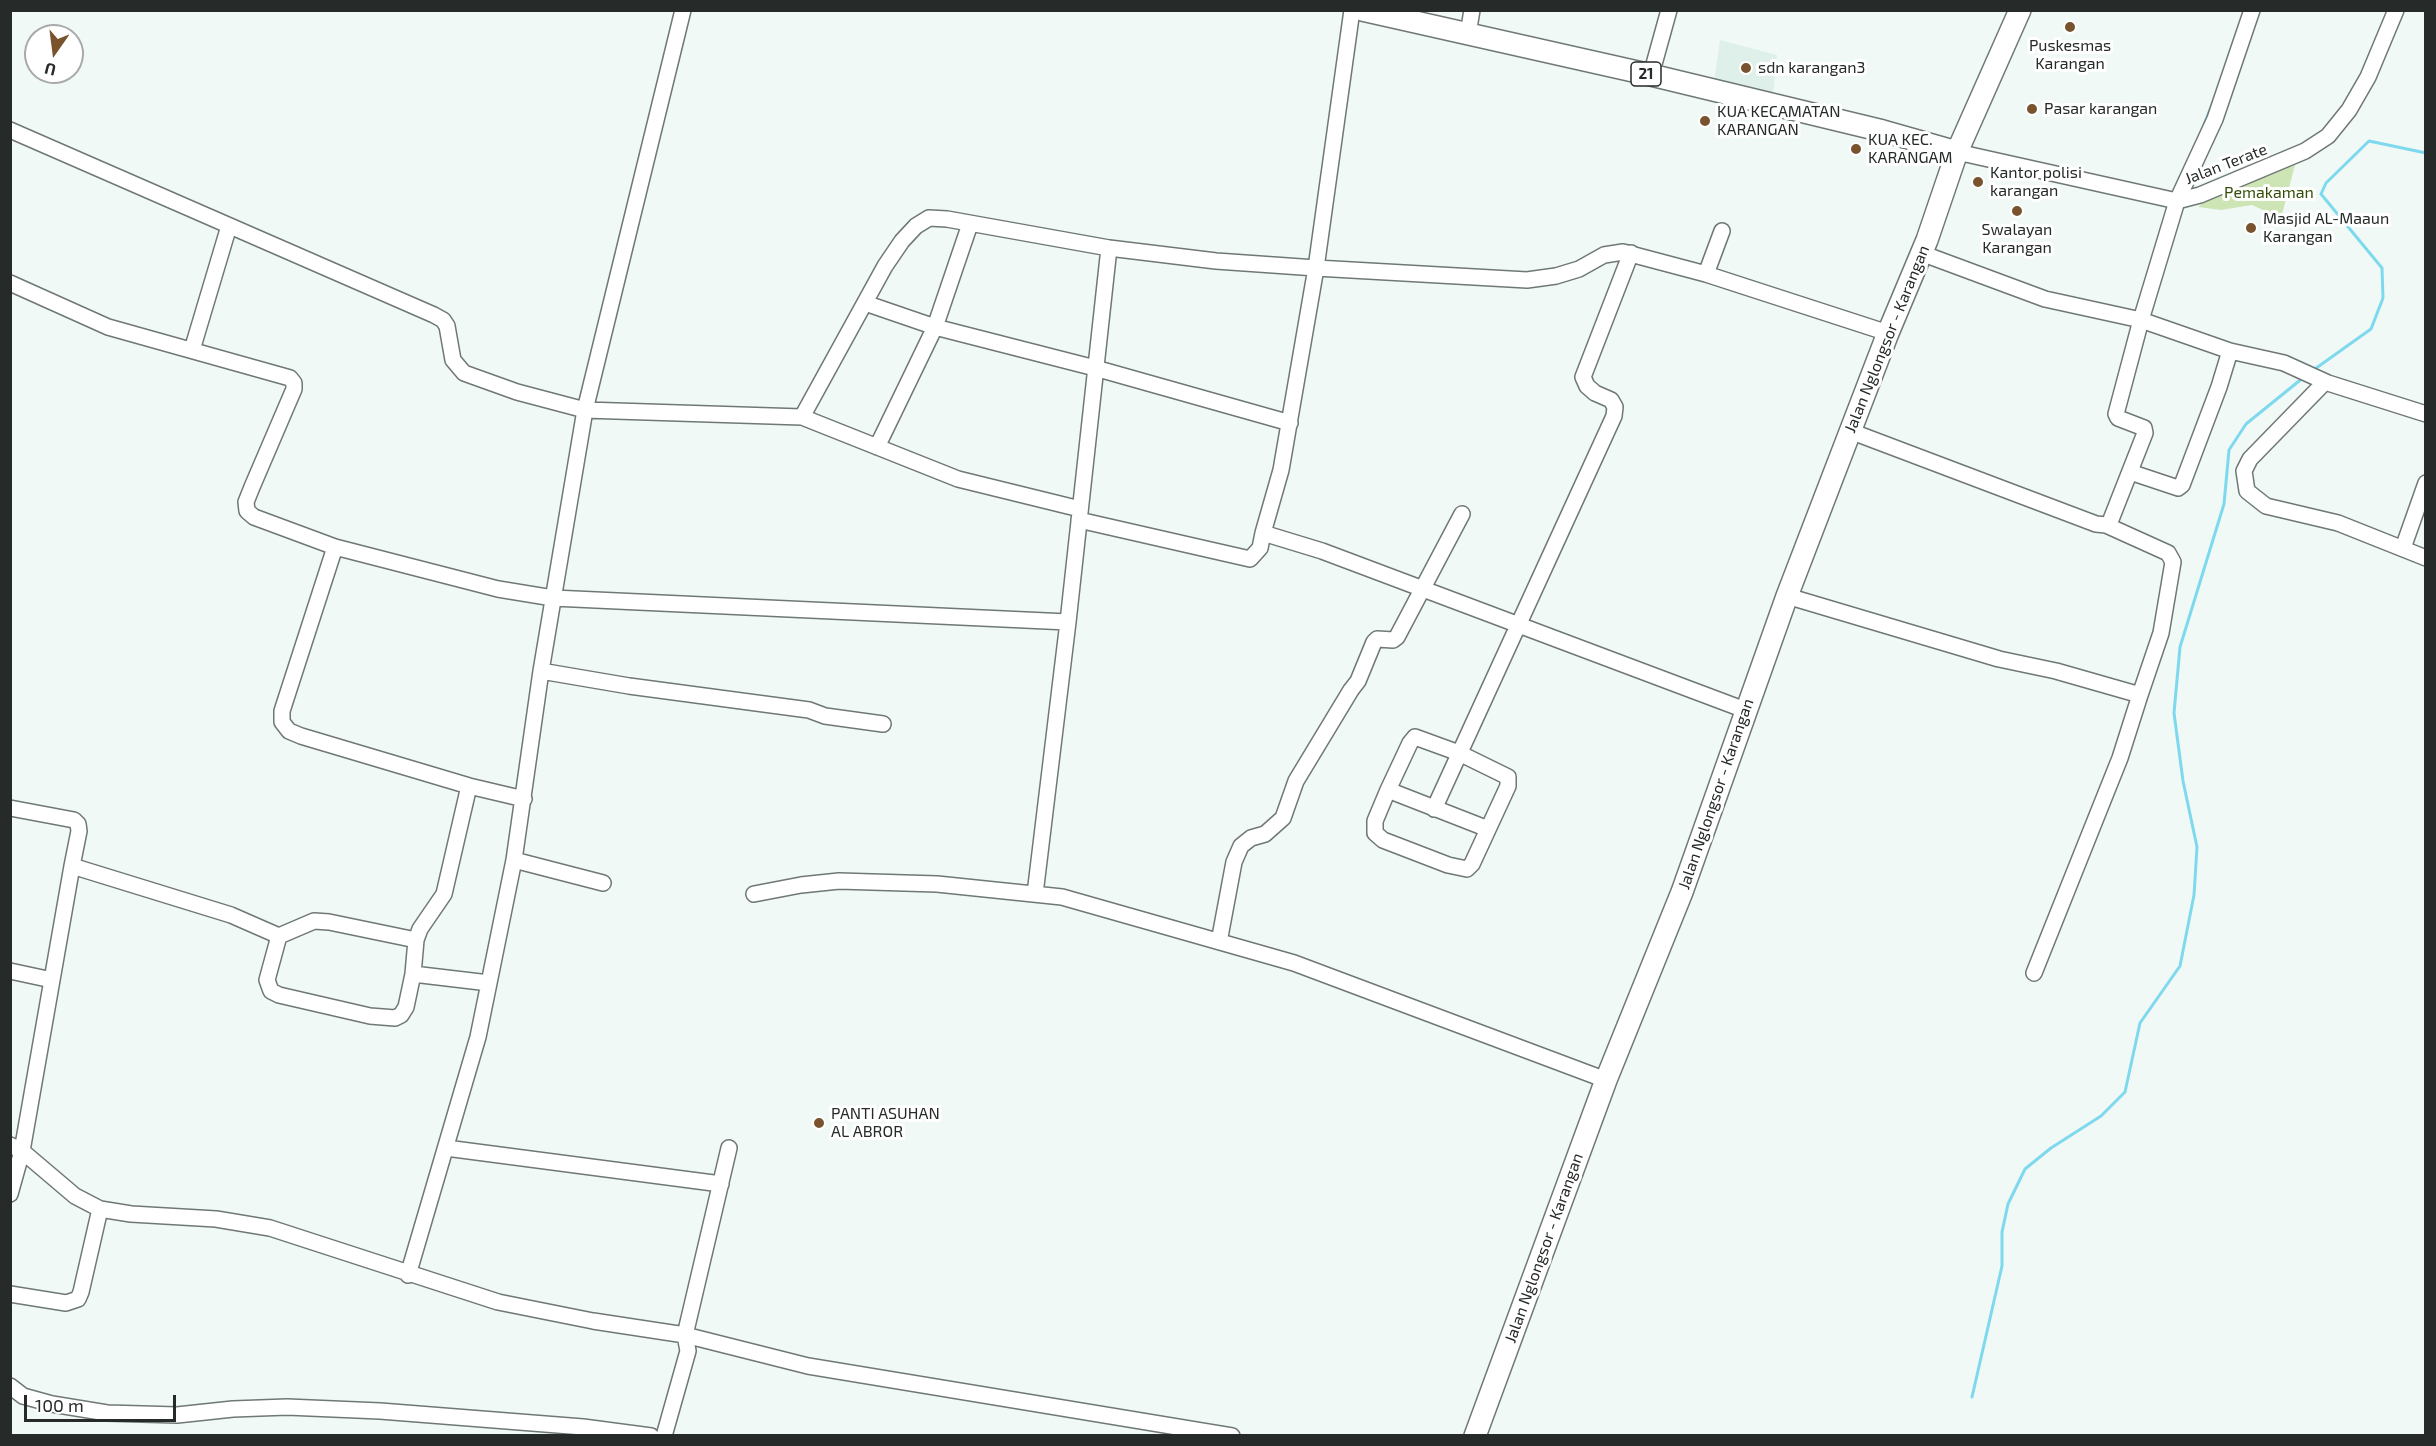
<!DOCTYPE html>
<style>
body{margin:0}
#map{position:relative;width:2436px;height:1446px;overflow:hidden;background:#f0f9f6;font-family:"Exo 2",sans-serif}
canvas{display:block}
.frame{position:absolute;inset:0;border:12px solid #262a29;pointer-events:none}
.north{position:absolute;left:24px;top:24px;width:60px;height:60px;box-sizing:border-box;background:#fff;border:2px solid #a8aaa9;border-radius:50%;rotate:194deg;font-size:16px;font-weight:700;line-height:24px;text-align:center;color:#262a29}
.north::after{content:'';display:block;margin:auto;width:21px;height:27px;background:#78532e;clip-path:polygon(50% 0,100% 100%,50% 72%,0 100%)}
.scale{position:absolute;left:24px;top:1395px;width:152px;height:27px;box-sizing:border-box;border:3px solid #262a29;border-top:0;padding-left:8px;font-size:18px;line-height:21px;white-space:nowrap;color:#262a29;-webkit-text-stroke:4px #fff;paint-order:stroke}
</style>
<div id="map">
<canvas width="2436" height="1446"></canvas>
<div class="frame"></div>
<div class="north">U</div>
<div class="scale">100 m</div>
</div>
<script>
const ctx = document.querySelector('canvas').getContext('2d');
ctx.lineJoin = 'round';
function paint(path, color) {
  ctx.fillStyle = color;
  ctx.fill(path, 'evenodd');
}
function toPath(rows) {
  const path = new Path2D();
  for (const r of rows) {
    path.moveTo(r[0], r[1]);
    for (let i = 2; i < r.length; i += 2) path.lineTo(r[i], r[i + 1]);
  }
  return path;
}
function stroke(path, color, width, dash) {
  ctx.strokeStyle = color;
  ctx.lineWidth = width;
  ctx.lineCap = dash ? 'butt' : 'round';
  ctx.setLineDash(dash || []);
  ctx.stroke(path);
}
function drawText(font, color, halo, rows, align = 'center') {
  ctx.font = font + ' "Exo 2",sans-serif';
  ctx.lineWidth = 6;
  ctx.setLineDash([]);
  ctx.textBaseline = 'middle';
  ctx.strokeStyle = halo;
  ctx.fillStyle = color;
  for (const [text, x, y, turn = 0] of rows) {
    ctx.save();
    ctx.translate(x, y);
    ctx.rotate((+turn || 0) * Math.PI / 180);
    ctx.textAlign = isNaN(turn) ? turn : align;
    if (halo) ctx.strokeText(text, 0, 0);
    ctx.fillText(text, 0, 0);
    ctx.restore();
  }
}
paint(toPath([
 [1720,40,1777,55,1773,95,1714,82]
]), '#def0e9');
paint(toPath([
 [2295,165,2281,218,2252,205,2221,210,2198,207,2215,193]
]), '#cde5b5');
stroke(toPath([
 [2200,135,2213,102],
 [2312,371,2371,329,2383,298,2382,268,2321,194,2326,183,2369,141,2426,153],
 [1972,1397,2002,1266,2002,1232,2008,1204,2025,1169,2051,1148,2101,1116,2125,1092,2140,1023,2180,966,2194,895,2197,847,2183,781,2174,713,2180,647,2224,504,2229,450,2246,424,2304,377]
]), '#7fd9ee', 3);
const minor = toPath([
 [1468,34,1472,10],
 [1651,75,1669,10],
 [10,130,434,315,443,320,447,326,453,360,464,373,517,392,585,410,683,10],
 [1957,152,2177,201,2200,195,2305,151,2328,136,2349,110,2368,77,2396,10],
 [970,224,935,327,1095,368,1290,423],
 [1921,253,2045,299,2141,320,2230,351,2284,363,2328,383,2426,414],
 [1706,274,1722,231],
 [10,283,108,327,290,378,294,383,294,389,252,487,246,502,247,511,254,517,335,547,282,711,282,722,289,731,301,736,469,786,524,799],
 [865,303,935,327,877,447],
 [192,350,229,226],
 [2325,382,2250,459,2244,471,2247,491,2266,506,2338,523,2426,558],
 [802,417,958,479,1080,509],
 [1850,431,2096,524,2106,525,2110,522,2145,433,2144,428,2118,418,2116,414,2141,320,2177,201,2215,119,2252,10],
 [2130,472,2178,488,2182,485,2219,387,2230,351],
 [1079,520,1250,559,1260,548,1263,533],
 [2106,525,2168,553,2173,562,2161,633,2140,695],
 [335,547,498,589,553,598,1068,622],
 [2403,548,2426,483],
 [1787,596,1999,659,2056,671,2140,695,2120,758,2034,973],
 [541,671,629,686,809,710,825,716,883,724],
 [1745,710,1322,551,1263,533,1281,470,1316,268,1527,280,1556,276,1579,269,1604,255,1623,252,1706,274,1888,333],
 [1415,737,1459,753,1508,777,1508,786,1472,864,1467,869,1448,865,1383,840,1375,833,1375,821,1388,790,1410,743,1415,737],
 [1388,790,1488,829],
 [10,808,74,820,78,824,79,831,72,866],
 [1434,809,1614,416,1615,407,1611,400,1595,393,1587,386,1583,377,1631,253],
 [514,860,603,883],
 [754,894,801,885,839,881,937,884,1062,897,1294,963,1606,1080],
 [1035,894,1068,622,1109,248],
 [279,936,314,921,329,922,416,940],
 [1219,942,1234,862,1241,846,1251,838,1265,834,1283,818,1296,781,1351,690,1358,681,1374,642,1377,639,1393,640,1397,637,1462,514],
 [10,971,52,980],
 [413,974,416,940,420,929,444,894,469,786],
 [10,1145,22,1151,75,1196,100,1209,131,1214,216,1219,270,1228,498,1302,593,1321,685,1335,808,1366,1232,1436],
 [446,1148,721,1184],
 [10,1194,22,1151,72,866,231,915,279,936,267,980,271,991,279,995,370,1016,395,1018,401,1015,406,1007,413,974,489,983],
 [408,1275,478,1037,489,983,514,860,541,671,585,410,802,417,885,266,902,241,916,226,929,218,947,219,1109,248,1216,261,1316,268,1352,10],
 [10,1294,66,1303,78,1299,81,1292,100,1209],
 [10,1386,23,1396,52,1404,107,1413,177,1415,233,1409,287,1407,380,1411,583,1427,651,1436],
 [664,1436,688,1351,685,1335,729,1148]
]);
const highway = toPath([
 [1362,10,1651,75,1883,131,1957,152],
 [1475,1436,1606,1080,1682,892,1787,596,1888,333,1927,240,1957,152,2020,10]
]);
stroke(minor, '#6f7874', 18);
stroke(highway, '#6f7874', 24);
stroke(minor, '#fff', 15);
stroke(highway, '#fff', 21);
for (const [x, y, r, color] of [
 [2070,27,6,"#78532e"],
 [1746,68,6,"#78532e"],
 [2032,109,6,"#78532e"],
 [1705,121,6,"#78532e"],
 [1856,149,6,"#78532e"],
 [1978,182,6,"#78532e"],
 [2017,211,6,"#78532e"],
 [2251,228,6,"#78532e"],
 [819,1123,6,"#78532e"]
]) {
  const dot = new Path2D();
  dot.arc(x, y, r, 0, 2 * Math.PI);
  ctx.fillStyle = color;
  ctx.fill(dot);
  stroke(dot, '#fff', 2);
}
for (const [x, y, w] of [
 [1646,74,30]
]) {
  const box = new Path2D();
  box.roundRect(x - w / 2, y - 12, w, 24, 4.5);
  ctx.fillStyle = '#fff';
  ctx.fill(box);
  stroke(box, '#262a29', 1.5);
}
drawText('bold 15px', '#262a29', null, [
 ["21",1646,74]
]);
drawText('16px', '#262a29', '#fff', [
 ["Puskesmas",2070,46,"center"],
 ["Karangan",2070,64,"center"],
 ["sdn karangan3",1758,68],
 ["Pasar karangan",2044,109],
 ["KUA KECAMATAN",1717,112],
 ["KARANGAN",1717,130],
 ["KUA KEC.",1868,140],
 ["KARANGAM",1868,158],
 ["Kantor polisi",1990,173],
 ["karangan",1990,191],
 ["Masjid AL-Maaun",2263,219],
 ["Karangan",2263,237],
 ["Swalayan",2017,230,"center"],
 ["Karangan",2017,248,"center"],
 ["PANTI ASUHAN",831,1114],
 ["AL ABROR",831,1132]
], 'left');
drawText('16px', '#262a29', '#fff', [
 ["Jalan Terate",2226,164,-21],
 ["Jalan Nglongsor - Karangan",1887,339,-68],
 ["Jalan Nglongsor - Karangan",1716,794,-71],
 ["Jalan Nglongsor - Karangan",1544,1248,-70]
]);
drawText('16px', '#344e08', '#fff', [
 ["Pemakaman",2269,193]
]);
</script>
